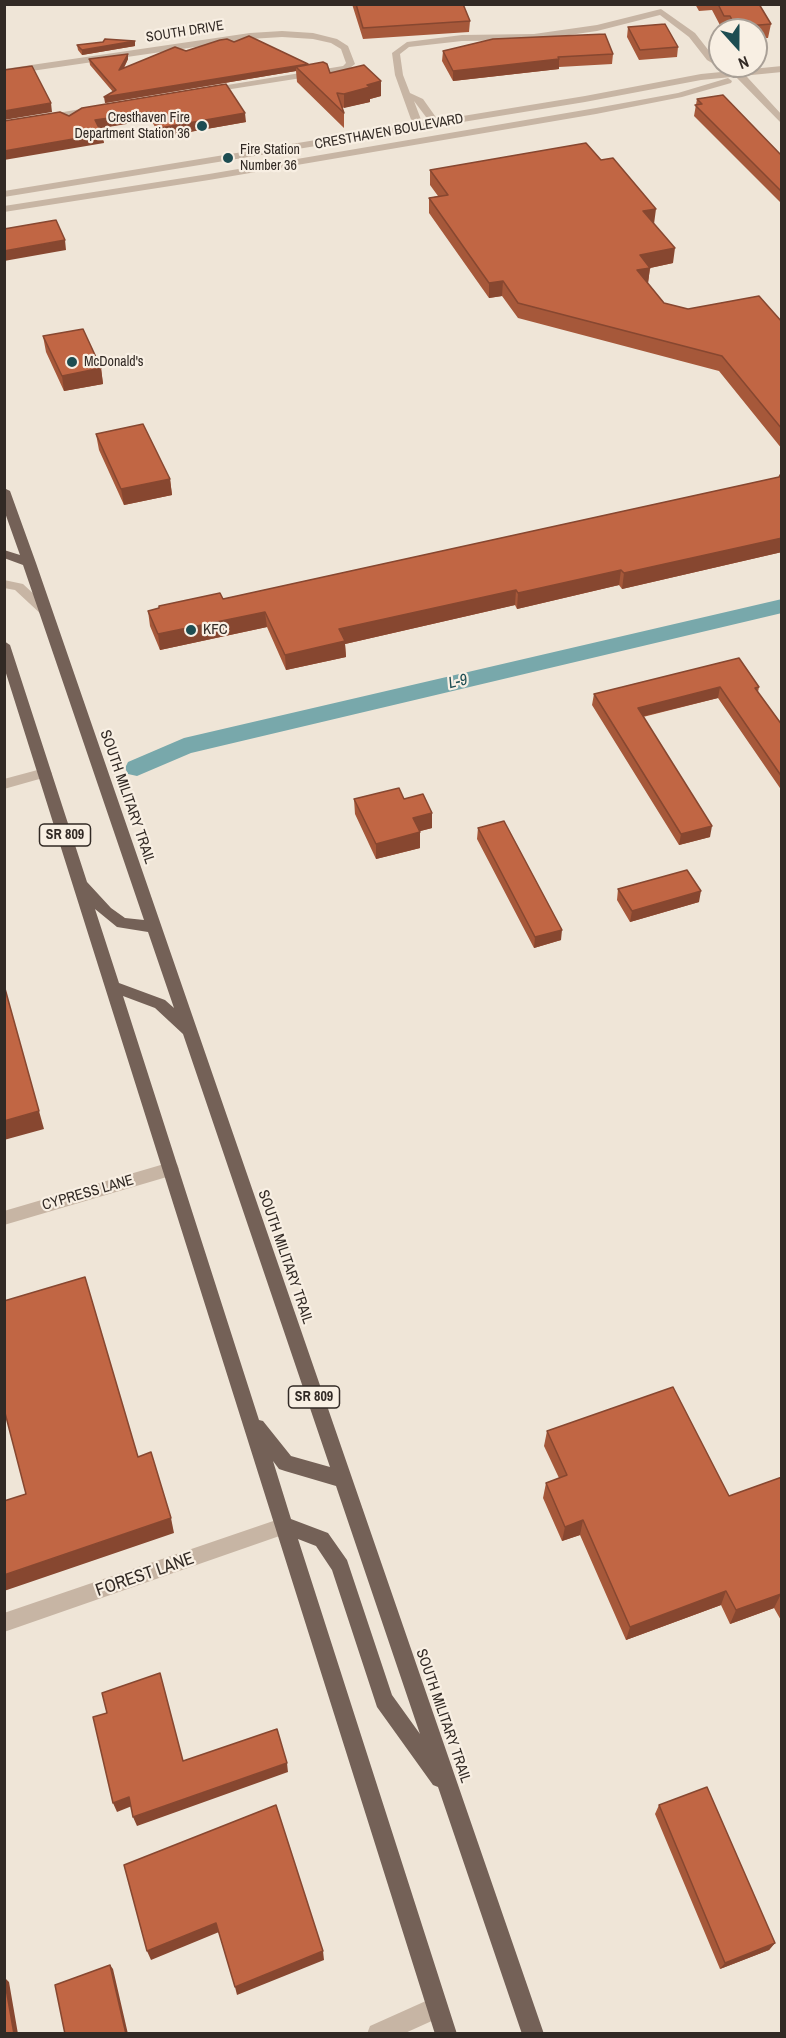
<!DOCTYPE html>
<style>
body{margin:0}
#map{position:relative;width:786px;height:2038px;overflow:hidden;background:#efe5d7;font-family:"Archivo Narrow",sans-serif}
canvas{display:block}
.frame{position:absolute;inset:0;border:6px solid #322a25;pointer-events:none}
.north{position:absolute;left:708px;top:18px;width:60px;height:60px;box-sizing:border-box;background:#f8efe3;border:2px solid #a9a097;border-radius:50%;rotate:159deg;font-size:16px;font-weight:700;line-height:24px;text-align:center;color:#322a25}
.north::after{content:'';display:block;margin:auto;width:21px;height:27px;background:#1d4d52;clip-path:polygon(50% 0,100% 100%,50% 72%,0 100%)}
</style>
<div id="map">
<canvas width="786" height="2038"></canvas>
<div class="frame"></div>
<div class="north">N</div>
</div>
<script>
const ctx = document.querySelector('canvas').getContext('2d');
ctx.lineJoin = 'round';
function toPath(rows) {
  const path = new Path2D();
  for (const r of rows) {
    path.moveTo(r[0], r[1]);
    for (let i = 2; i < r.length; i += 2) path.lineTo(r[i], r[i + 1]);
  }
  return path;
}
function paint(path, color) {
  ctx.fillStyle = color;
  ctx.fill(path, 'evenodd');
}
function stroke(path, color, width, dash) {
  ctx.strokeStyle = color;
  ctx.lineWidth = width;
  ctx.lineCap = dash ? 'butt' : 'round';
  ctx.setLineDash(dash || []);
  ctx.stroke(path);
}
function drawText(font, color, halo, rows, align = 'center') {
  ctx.font = font + ' "Archivo Narrow",sans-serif';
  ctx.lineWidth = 4.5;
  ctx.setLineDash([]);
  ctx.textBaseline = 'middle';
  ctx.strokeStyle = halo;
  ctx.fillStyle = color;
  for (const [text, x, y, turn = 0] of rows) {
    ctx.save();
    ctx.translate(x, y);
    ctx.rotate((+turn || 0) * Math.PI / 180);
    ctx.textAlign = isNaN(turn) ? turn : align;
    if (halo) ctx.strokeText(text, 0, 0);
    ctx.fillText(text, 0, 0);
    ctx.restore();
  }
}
paint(toPath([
 [782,599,782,613,191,753,137,776,128,774,125,768,128,762,184,738,782,599]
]), '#78a8ab');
paint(toPath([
 [661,9,695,33,713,56,720,60,720,66,723,66,720,67,717,66,707,60,689,37,660,15,597,31,534,40,462,41,409,47,400,54,403,75,410,93,423,99,440,123,432,125,414,101,423,125,418,128,413,125,395,75,392,53,407,42,462,35,534,34,597,25,661,9],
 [282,31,313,33,337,39,348,46,355,64,346,71,206,93,205,91,209,88,343,66,346,63,341,49,331,43,313,39,282,37,250,39,4,75,4,69,250,33,282,31],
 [729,66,737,66,782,115,782,124,736,77,729,66],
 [93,107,96,108,96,112,4,128,4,122,93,107],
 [4,580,23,584,51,610,53,613,51,616,43,616,15,590,4,588,4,580],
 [45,768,52,773,50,776,4,789,4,779,45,768],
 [171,1162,177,1164,179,1169,177,1174,4,1225,4,1211,171,1162],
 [285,1517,291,1520,294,1526,291,1532,4,1632,4,1613,285,1517],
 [437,1996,445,1999,448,2007,445,2015,403,2034,367,2034,370,2026,437,1996]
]), '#c7b5a4');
paint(toPath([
 [782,66,782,72,701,80,585,102,4,197,4,191,585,96,701,74,782,66],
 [728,78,732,81,731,83,682,97,596,114,209,180,4,212,4,206,209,174,596,108,678,93,728,78]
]), '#c7b5a4');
paint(toPath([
 [4,488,10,491,36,563,544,2034,522,2034,438,1787,433,1785,377,1707,332,1570,316,1546,298,1539,457,2034,435,2034,4,667,4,641,10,645,87,882,111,908,125,918,144,920,23,565,4,558,4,550,20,555,4,510,4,488],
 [95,909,117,927,148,932,174,1008,165,1000,119,983,95,909],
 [123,996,155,1008,183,1034,330,1467,291,1456,263,1421,259,1420,123,996],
 [273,1461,279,1469,285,1471,336,1486,420,1734,392,1695,347,1560,328,1533,291,1519,273,1461]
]), '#746157');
paint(toPath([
 [352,4,463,4,470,21,469,32,363,39],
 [695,4,759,4,771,24,768,38,756,38,756,30,722,29,712,10,699,11],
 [628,27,678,47,677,57,639,60,627,37],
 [135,41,135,46,82,55,78,50,77,45,103,42],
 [234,42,308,64,308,65,330,73,381,96,370,99,370,102,342,108,344,113,344,128,297,82,296,71,105,103,113,92,90,65,89,59,128,54,128,59,124,68,186,51],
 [443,51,613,54,612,64,559,67,559,69,453,81,442,61],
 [226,84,246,122,161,137,151,120,99,128,104,143,69,116],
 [697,99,782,156,782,204,694,116],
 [430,170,654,224,673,263,650,268,648,283,647,283,664,303,688,309,782,322,782,449,719,371,518,318,502,296,489,298,429,213,429,198,438,196,430,185],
 [43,336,101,368,103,384,64,391,46,352],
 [96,434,170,479,172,495,124,505,99,450],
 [782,472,782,552,622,589,619,585,517,609,515,605,345,644,346,657,286,670,267,627,160,650,150,626,148,611,223,599,779,477],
 [739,658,759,687,758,692,782,725,782,791,718,698,643,717,710,837,679,845,592,705,594,694],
 [354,799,404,799,432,828,420,831,420,848,376,859,355,814],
 [478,828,561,940,534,948,477,839],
 [618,889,699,902,630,922,617,900],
 [547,1431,729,1496,782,1477,782,1622,774,1608,730,1624,721,1605,626,1640,580,1535,562,1541,543,1498,546,1483,559,1478,544,1446],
 [659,1805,775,1943,769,1950,720,1969,655,1814]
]), '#a6583a');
paint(toPath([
 [135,41,135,46,82,55,82,50],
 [128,54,128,59,120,75,119,70],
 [559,59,559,69,453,81,453,71],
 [308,64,308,69,296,67,296,71,105,103,104,97],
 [381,81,381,96,370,99,370,102,344,108,344,94,367,85],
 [51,103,52,112,4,120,4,111],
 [150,112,151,120,96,129,95,120],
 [245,113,246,122,161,137,160,128],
 [102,134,104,143,4,160,4,151],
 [656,209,654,224,643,211],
 [65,240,66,250,4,261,4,251],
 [675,248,673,263,650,268,648,283,635,285,640,255],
 [503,281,502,296,489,298,489,283],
 [101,368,103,384,64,391,62,376],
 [170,479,172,495,124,505,121,489],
 [782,538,782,552,622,589,624,573],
 [621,570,619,585,517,609,518,593],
 [516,590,515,605,345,644,346,657,286,670,285,655,339,629],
 [265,612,267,627,160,650,158,634],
 [720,687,718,698,636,718,638,708],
 [432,813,432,828,413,833,413,818],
 [712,826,710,837,679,845,681,834],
 [420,832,420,848,376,859,376,844],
 [701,891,699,902,630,922,632,911],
 [562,930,561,940,534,948,535,937],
 [39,1111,44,1129,4,1140,4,1121],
 [171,1518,174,1533,4,1591,4,1575],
 [583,1520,580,1535,562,1541,565,1527],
 [726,1591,721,1605,626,1640,630,1627],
 [781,1594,774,1608,730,1624,736,1610],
 [287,1763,288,1772,137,1826,133,1817],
 [129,1797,132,1806,117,1812,113,1803],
 [216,1923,219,1932,151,1960,147,1951],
 [775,1943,769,1950,720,1969,725,1963],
 [323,1951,324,1960,237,1995,235,1987],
 [110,1965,113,1969,128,2034,126,2034],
 [4,1977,9,1982,18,2034,14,2034]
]), '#874730');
const building = toPath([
 [356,4,463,4,470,21,363,28,356,4],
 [718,4,759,4,771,24,736,27,730,16,724,16,718,4],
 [665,24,678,47,640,50,628,27,665,24],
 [605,34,613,54,558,57,559,59,453,71,443,51,493,39,605,34],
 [249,36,308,64,104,97,116,90,89,59,128,54,119,70,175,47,186,51,220,40,227,39,234,42,249,36],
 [105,39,135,41,82,50,77,45,103,42,105,39],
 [323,62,327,64,330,73,364,65,381,81,367,85,370,87,344,94,337,93,344,113,296,67,323,62],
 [32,66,51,103,4,111,4,70,32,66],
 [226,84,245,113,160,128,150,112,95,120,102,134,4,151,4,121,60,112,69,116,82,108,226,84],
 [723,95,782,156,782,192,695,105,702,104,697,99,723,95],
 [586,143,601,160,613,158,656,209,643,211,675,248,640,255,650,268,637,270,664,303,688,309,759,296,782,322,782,429,722,356,518,303,503,281,489,283,429,198,448,195,430,170,586,143],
 [56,220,65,240,4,251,4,229,56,220],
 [83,329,101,368,62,376,43,336,83,329],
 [143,424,170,479,121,489,96,434,143,424],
 [782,472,782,538,624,573,621,570,518,593,516,590,339,629,345,641,285,655,265,612,158,634,148,611,159,608,159,606,220,593,223,599,779,477,782,472],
 [739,658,759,687,755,688,782,725,782,777,720,687,638,708,712,826,681,834,594,694,739,658],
 [399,788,404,799,423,794,432,813,413,818,420,832,376,844,354,799,399,788],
 [504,821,562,930,535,937,478,828,504,821],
 [687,870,701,891,632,911,618,889,687,870],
 [4,985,39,1111,4,1121,4,985],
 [85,1277,138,1457,151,1452,171,1518,4,1575,4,1501,26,1494,4,1409,4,1301,85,1277],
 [673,1387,729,1496,782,1477,782,1595,781,1594,736,1610,726,1591,630,1627,583,1520,565,1527,546,1483,567,1475,547,1431,673,1387],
 [160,1673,183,1761,277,1729,287,1763,133,1817,129,1797,113,1803,93,1717,107,1713,102,1693,160,1673],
 [707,1787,775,1943,725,1963,659,1805,707,1787],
 [276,1805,323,1951,235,1987,216,1923,147,1951,124,1865,276,1805],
 [110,1965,126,2034,65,2034,55,1985,110,1965],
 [4,1977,14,2034,4,2034,4,1977]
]);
paint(building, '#c16644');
stroke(building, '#874730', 1.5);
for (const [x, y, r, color] of [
 [202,126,6,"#1d4d52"],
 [228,158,6,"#1d4d52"],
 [72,362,6,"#1d4d52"],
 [191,630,6,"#1d4d52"]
]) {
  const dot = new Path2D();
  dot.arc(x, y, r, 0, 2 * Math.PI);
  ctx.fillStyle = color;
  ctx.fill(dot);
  stroke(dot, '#f8efe3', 2);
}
drawText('14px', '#322a25', '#f8efe3', [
 ["SOUTH DRIVE",185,32,-9],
 ["CRESTHAVEN BOULEVARD",389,132,-10]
]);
drawText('14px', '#322a25', '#f8efe3', [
 ["Cresthaven Fire",190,118,"right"],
 ["Department Station 36",190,134,"right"],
 ["Fire Station",240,150],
 ["Number 36",240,166],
 ["McDonald's",84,362]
], 'left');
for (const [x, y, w] of [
 [65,835,51],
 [314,1397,51]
]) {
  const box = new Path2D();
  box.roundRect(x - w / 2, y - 11, w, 22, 4.5);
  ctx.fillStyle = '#f8efe3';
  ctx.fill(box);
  stroke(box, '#322a25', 1.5);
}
drawText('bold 14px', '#322a25', null, [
 ["SR 809",65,835],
 ["SR 809",314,1397]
]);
drawText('15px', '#322a25', '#f8efe3', [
 ["KFC",203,630]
], 'left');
drawText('15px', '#322a25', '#f8efe3', [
 ["SOUTH MILITARY TRAIL",127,797,71],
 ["CYPRESS LANE",88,1193,-16],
 ["SOUTH MILITARY TRAIL",285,1257,71],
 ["SOUTH MILITARY TRAIL",443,1716,71]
]);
drawText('italic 16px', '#1d4d52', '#f8efe3', [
 ["L-9",458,682,-13]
]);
drawText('18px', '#322a25', '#f8efe3', [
 ["FOREST LANE",145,1575,-19]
]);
</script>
